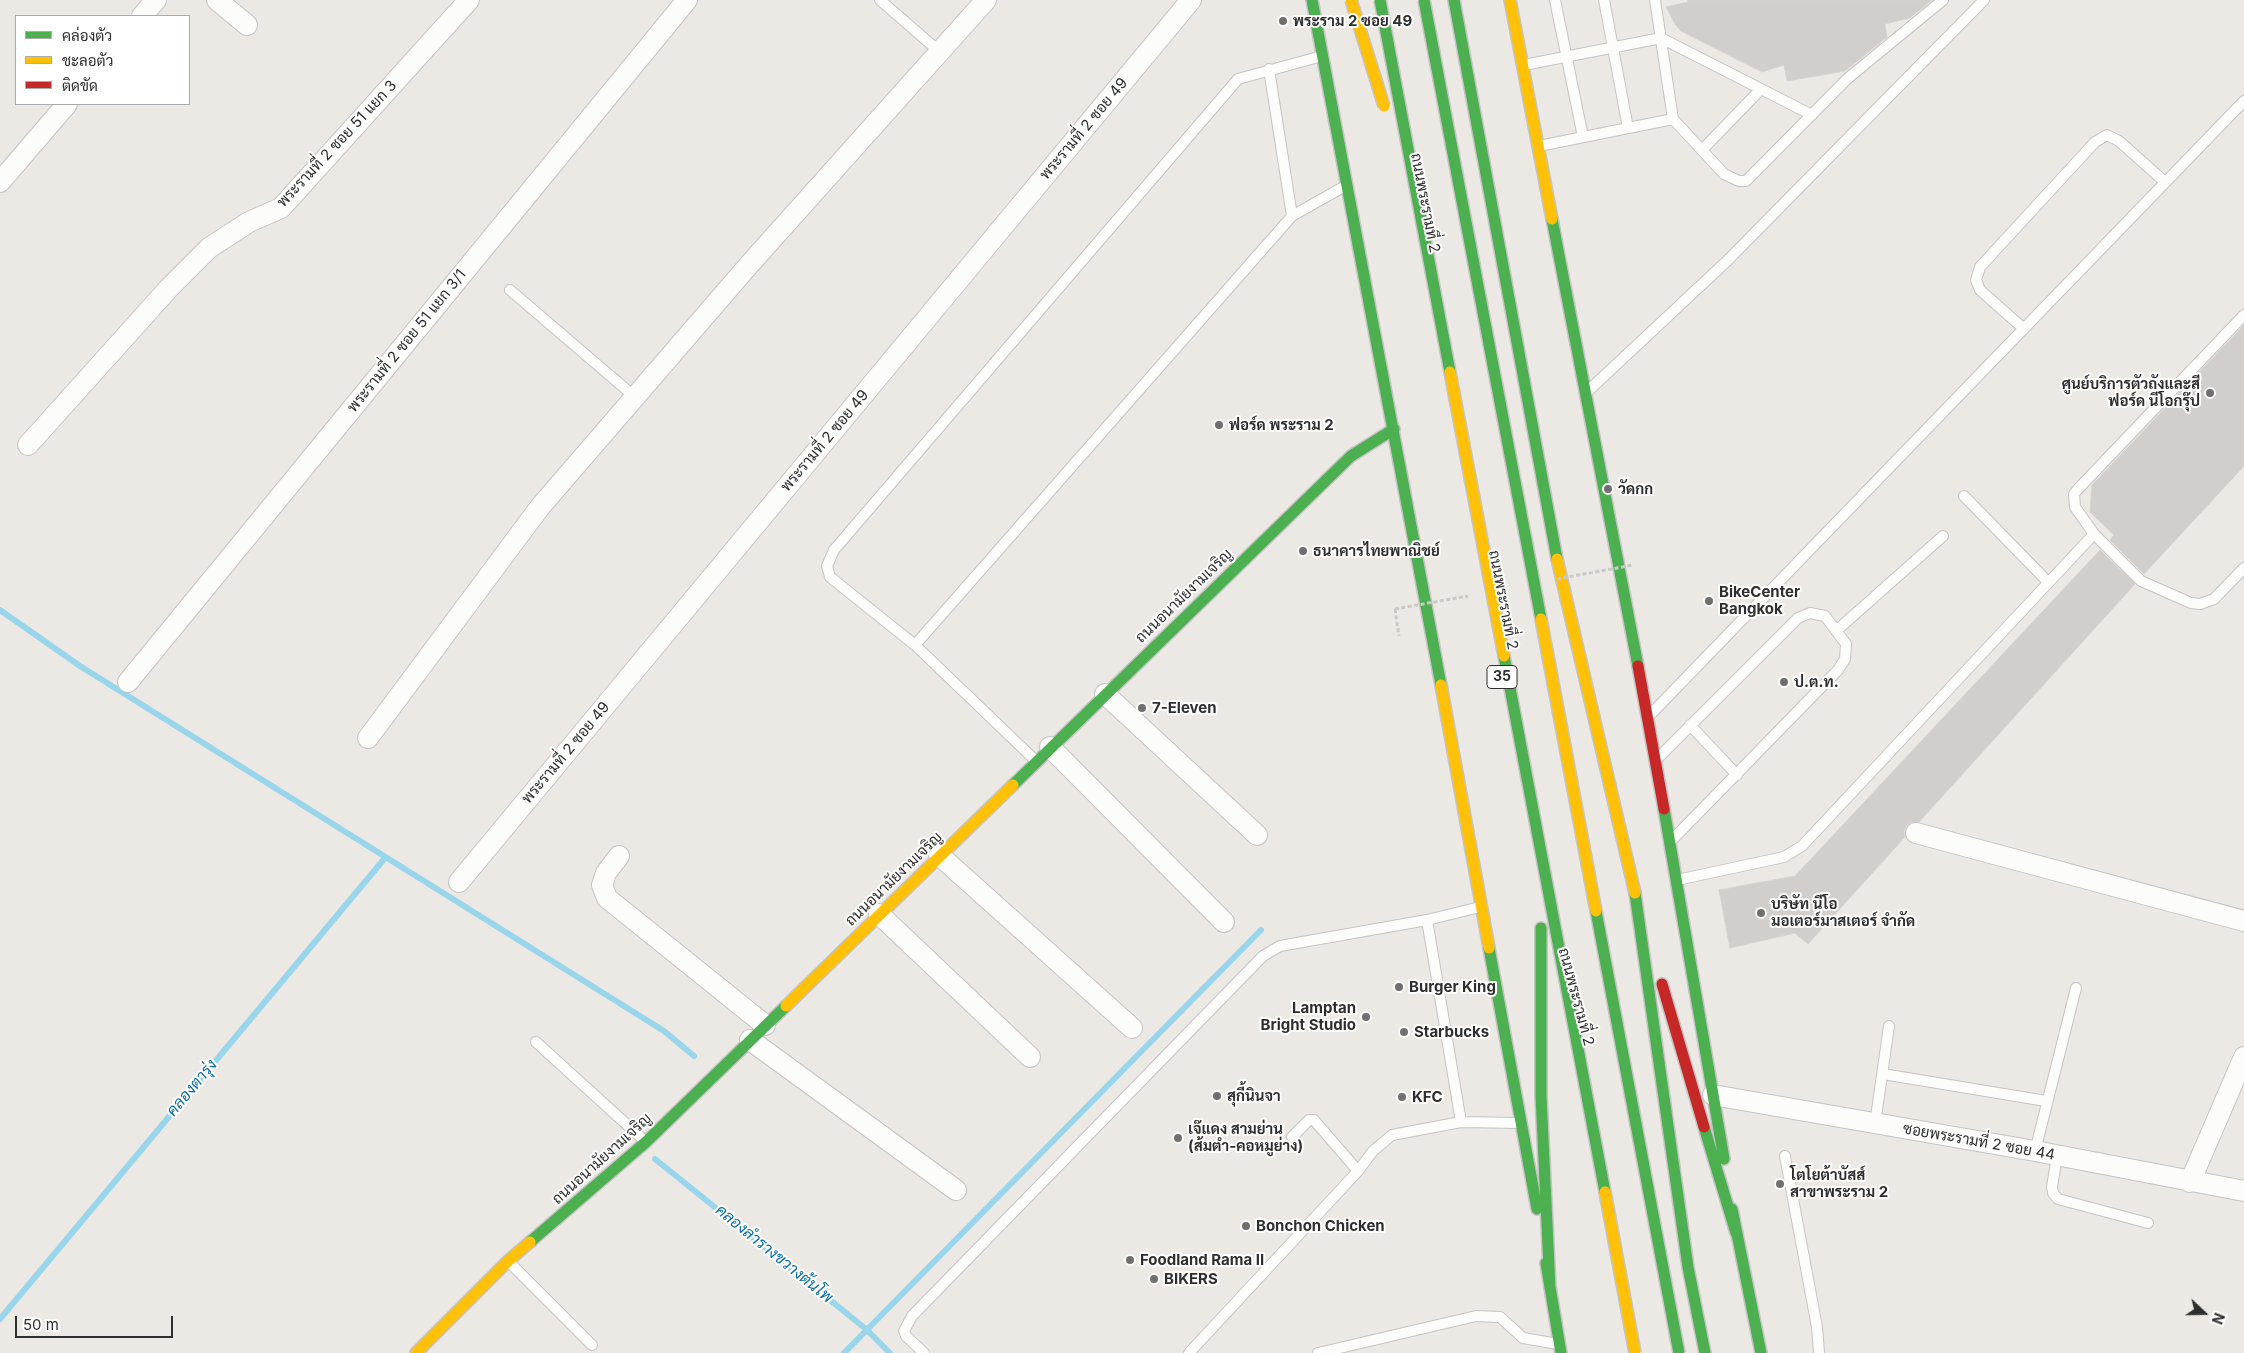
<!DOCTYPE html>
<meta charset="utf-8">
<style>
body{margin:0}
#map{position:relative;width:2244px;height:1353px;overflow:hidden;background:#ece8e4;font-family:Inter,Sarabun,sans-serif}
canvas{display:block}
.legend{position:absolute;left:15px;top:15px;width:175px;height:90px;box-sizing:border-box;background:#fff;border:1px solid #ababab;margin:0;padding:6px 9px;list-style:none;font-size:15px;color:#2e2e2e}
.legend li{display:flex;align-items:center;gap:10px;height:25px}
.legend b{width:25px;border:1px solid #ababab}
.north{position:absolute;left:2179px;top:1288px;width:50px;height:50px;-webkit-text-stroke:4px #fff;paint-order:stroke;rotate:111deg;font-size:14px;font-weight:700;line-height:20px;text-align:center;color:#2e2e2e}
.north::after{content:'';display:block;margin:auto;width:18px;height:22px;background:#2e2e2e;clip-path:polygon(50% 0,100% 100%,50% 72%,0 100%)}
.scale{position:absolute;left:15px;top:1316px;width:158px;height:22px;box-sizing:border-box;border:2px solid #2e2e2e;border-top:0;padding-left:6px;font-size:15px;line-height:18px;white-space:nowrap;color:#2e2e2e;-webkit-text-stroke:4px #fff;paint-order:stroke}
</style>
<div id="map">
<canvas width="2244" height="1353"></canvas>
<ul class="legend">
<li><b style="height:6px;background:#4caf50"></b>คล่องตัว</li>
<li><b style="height:6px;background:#ffc107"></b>ชะลอตัว</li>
<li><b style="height:6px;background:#c62828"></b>ติดขัด</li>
</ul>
<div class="north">N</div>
<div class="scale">50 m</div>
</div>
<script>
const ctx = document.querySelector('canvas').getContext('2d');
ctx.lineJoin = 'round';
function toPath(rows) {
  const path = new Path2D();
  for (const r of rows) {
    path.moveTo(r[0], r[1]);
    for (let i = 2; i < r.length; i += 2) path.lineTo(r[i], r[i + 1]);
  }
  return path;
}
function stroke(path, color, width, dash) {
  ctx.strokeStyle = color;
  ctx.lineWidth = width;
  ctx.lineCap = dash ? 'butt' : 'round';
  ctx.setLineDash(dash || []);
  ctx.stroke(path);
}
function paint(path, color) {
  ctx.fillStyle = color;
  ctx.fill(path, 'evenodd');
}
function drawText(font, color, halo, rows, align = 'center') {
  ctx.font = font + ' Inter,Sarabun,sans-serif';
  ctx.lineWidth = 4;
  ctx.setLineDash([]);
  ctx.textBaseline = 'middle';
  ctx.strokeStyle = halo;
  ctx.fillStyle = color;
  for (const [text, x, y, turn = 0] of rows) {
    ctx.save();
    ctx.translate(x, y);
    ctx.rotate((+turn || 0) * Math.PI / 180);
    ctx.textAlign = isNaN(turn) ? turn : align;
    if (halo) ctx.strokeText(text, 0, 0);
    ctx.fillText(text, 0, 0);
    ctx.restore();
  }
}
stroke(toPath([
 [0,610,80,666,664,1031,694,1056],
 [655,1159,866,1329,890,1353],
 [0,1319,385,858],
 [844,1353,1261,930]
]), '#99d6ec', 6);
const building = toPath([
 [1688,0,1932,0,1910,18,1885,24,1887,37,1845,71,1787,81,1784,65,1762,72,1681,31,1675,24,1666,7,1688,2,1688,0],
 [2244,325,2244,466,2144,574,2110,540,2114,535,2090,512,2092,485,2244,325],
 [2100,550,2135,584,1919,822,1912,822,1907,825,1904,830,1905,837,1808,944,1795,933,1730,948,1719,890,1795,876,2100,550]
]);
paint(building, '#d1cecb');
stroke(building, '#d7d4d0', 1);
const lane = toPath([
 [880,0,941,53],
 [1555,0,1583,137],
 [1604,0,1628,128],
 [1655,0,1673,119,1724,174,1739,181,1746,181,1847,79,1943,0],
 [1524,65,1661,38,1812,115],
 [1269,69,1292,216],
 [1539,146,1673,119],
 [1702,150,1761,89],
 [510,290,635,397],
 [2024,329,1980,290,1976,280,1980,267,2095,142,2107,135,2119,141,2165,182],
 [1588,391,1728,260,1984,0],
 [1964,496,2048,582],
 [2094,534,2075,507,2074,494,2078,489,2244,315],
 [1836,631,1943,536],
 [915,645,1292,216,1345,186],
 [1651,714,2244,101],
 [1690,725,1737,775],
 [1658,758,1798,618,1810,613,1825,616,1846,644,1845,659,1838,670,1673,839],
 [1035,760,915,645,830,577,827,566,834,550,1238,79,1322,56],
 [1677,880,1784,857,1802,846,2094,534,2141,581,2191,603,2200,604,2214,599,2244,568],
 [1427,920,1461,1122],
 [536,1042,646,1142],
 [1883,1074,2046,1101],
 [1875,1124,1889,1026],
 [1292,1137,1309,1120,1314,1120,1358,1171],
 [2035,1151,2076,988],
 [1785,1156,1817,1327,1819,1353],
 [2057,1156,2052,1187,2053,1193,2058,1199,2148,1223],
 [508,1261,592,1345],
 [924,1353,906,1336,904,1331,912,1316,1263,956,1280,946,1427,920,1480,907],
 [1189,1353,1358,1171,1373,1151,1392,1135,1461,1122,1519,1123],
 [1318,1353,1476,1316,1500,1317,1523,1338,1558,1344]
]);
const street = toPath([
 [217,0,247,25],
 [142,16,156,0],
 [0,182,67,104],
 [28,445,169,288,209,248,249,222,281,208,469,0],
 [128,682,687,0],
 [1105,694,1257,835],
 [368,738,540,507,748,266,986,0],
 [1050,747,1224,922],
 [1916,833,2244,921],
 [939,855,1132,1028],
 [619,856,606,873,602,885,607,898,765,1025],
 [459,882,1191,0],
 [879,914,1030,1057],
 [750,1040,956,1190],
 [1713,1095,2035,1151,2244,1191],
 [2190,1182,2244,1057]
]);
const fast = toPath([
 [1312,0,1441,685],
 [1454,0,1557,559],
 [1552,219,1638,666],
 [1013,785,1351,456,1394,429],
 [1664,809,1724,1159],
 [1635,893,1688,1267,1705,1353],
 [1541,928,1541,1096,1550,1288],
 [1489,948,1537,1209],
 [1704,1127,1736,1233],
 [1732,1209,1761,1353],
 [530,1242,646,1142,786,1006],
 [1546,1263,1561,1353]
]);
const slow = toPath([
 [1510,0,1552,219],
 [1557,559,1635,893],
 [1441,685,1489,948],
 [786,1006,1013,785],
 [416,1353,508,1261,530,1242]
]);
const jam = toPath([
 [1638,666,1664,809],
 [1662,984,1704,1127]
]);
stroke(lane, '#c5c4c5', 12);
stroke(street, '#c5c4c5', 22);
stroke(fast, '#c5c4c5', 14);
stroke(slow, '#c5c4c5', 14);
stroke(jam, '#c5c4c5', 14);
stroke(toPath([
 [1395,609,1399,636]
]), '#c9c9c8', 3, [4, 2.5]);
stroke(lane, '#fcfcfb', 10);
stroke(street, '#fcfcfb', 20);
stroke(fast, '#4caf50', 11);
stroke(slow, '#ffc107', 11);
stroke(jam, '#c62828', 11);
const fastBridge = toPath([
 [1380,0,1450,372],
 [1424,0,1541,619],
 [1504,656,1605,1192],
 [1596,911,1679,1353]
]);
const slowBridge = toPath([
 [1351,0,1384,106],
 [1450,372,1504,656],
 [1541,619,1596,911],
 [1605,1192,1635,1353]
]);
stroke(fastBridge, '#c6c5c4', 14, []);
stroke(slowBridge, '#c6c5c4', 14, []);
stroke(toPath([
 [1557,579,1633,565],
 [1395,609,1468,596]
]), '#c9c9c8', 3, [4, 2.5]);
stroke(fastBridge, '#4caf50', 11);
stroke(slowBridge, '#ffc107', 11);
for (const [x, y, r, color] of [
 [1283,21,5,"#706f6e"],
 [2210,393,5,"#706f6e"],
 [1219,425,5,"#706f6e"],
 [1608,489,5,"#706f6e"],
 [1303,551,5,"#706f6e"],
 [1709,601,5,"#706f6e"],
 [1784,682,5,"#706f6e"],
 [1142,708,5,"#706f6e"],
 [1761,913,5,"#706f6e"],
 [1399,987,5,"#706f6e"],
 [1366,1017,5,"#706f6e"],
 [1404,1032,5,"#706f6e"],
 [1217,1096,5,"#706f6e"],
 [1402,1097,5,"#706f6e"],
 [1178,1138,5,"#706f6e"],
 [1780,1184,5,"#706f6e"],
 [1246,1226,5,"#706f6e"],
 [1130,1260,5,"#706f6e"],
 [1154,1279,5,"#706f6e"]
]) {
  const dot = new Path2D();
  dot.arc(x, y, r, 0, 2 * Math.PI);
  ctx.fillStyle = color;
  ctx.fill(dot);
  stroke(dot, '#fff', 2);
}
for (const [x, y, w] of [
 [1502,677,30]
]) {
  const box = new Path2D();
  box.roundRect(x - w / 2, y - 11.5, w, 23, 4);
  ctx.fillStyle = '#fff';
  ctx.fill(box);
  stroke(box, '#2e2e2e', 1);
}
drawText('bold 14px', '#2e2e2e', null, [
 ["35",1502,677]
]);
drawText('bold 15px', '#2e2e2e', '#fff', [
 ["พระราม 2 ซอย 49",1293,21],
 ["ศูนย์บริการตัวถังและสี",2200,384,"right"],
 ["ฟอร์ด นีโอกรุ๊ป",2200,401,"right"],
 ["ฟอร์ด พระราม 2",1229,425],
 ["วัดกก",1618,489],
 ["ธนาคารไทยพาณิชย์",1313,551],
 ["BikeCenter",1719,592],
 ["Bangkok",1719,609],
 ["ป.ต.ท.",1794,682],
 ["7-Eleven",1152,708],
 ["บริษัท นีโอ",1771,904],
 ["มอเตอร์มาสเตอร์ จำกัด",1771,921],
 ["Burger King",1409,987],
 ["Lamptan",1356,1008,"right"],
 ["Bright Studio",1356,1025,"right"],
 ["Starbucks",1414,1032],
 ["สุกี้นินจา",1227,1096],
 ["KFC",1412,1097],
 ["เจ๊แดง สามย่าน",1188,1129],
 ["(ส้มตำ-คอหมูย่าง)",1188,1146],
 ["โตโยต้าบัสส์",1790,1175],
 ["สาขาพระราม 2",1790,1192],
 ["Bonchon Chicken",1256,1226],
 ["Foodland Rama II",1140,1260],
 ["BIKERS",1164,1279]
], 'left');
drawText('15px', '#2e2e2e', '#fff', [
 ["พระรามที่ 2 ซอย 49",1084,129,-50],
 ["พระรามที่ 2 ซอย 51 แยก 3",337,144,-47],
 ["ถนนพระรามที่ 2",1425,203,79],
 ["พระรามที่ 2 ซอย 51 แยก 3/1",407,341,-51],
 ["พระรามที่ 2 ซอย 49",825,441,-50],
 ["ถนนอนามัยงามเจริญ",1184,596,-44],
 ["ถนนพระรามที่ 2",1503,600,79],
 ["พระรามที่ 2 ซอย 49",566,753,-50],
 ["ถนนอนามัยงามเจริญ",894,879,-44],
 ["ถนนพระรามที่ 2",1576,997,75],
 ["ซอยพระรามที่ 2 ซอย 44",1979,1142,10],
 ["ถนนอนามัยงามเจริญ",602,1159,-42]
]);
drawText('italic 16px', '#0d6fa3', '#fff', [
 ["คลองตารุ่ง",192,1088,-50],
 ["คลองลำรางขวางต้นโพ",774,1254,39]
]);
</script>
